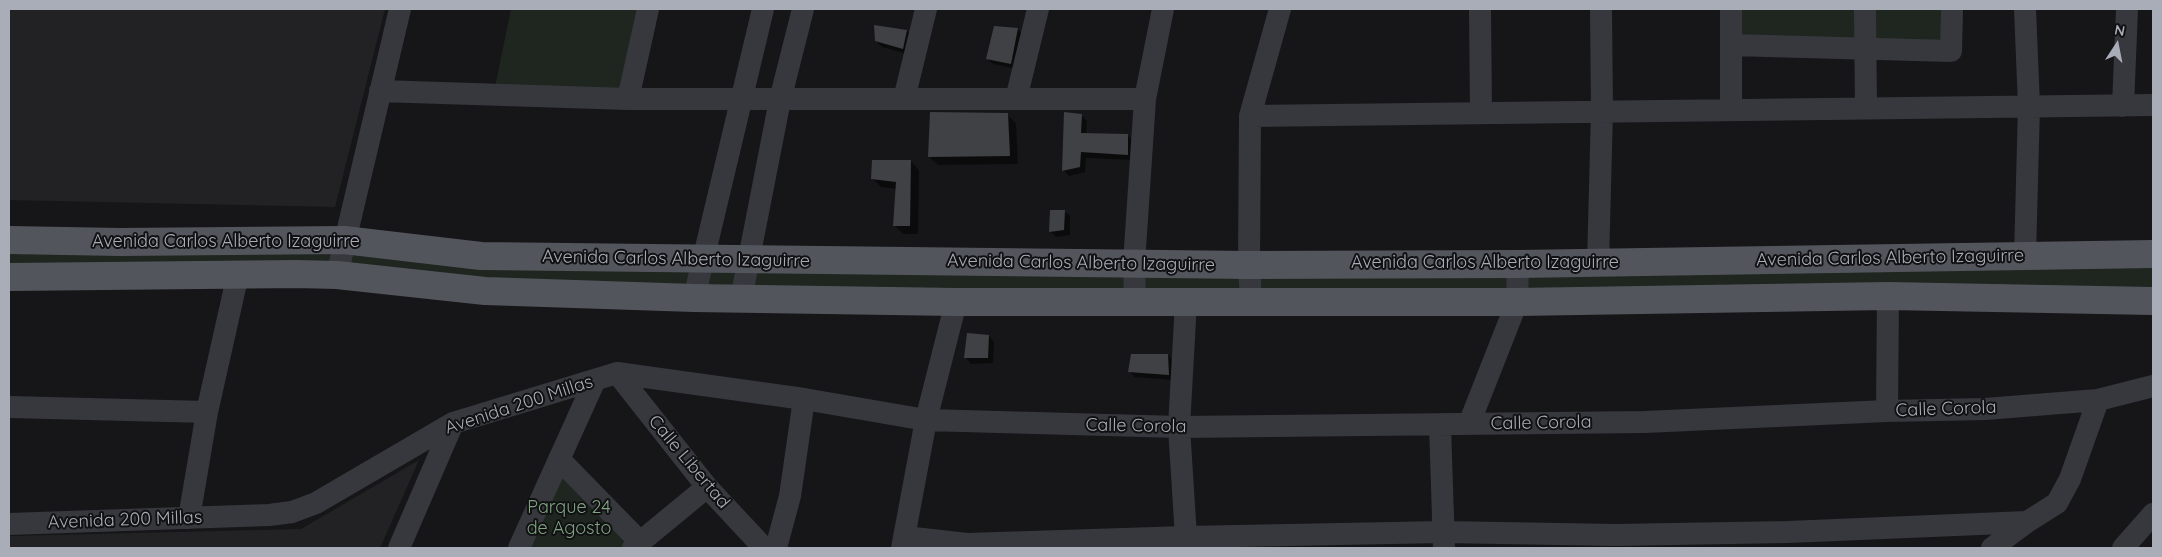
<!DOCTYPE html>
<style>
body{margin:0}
#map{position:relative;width:2162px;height:557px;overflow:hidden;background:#161618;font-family:Quicksand,sans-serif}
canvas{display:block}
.frame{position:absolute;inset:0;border:10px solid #a8adb8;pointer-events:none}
.north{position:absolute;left:2092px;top:20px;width:50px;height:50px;-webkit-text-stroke:4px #111113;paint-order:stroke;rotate:11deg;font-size:14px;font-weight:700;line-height:20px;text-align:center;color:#a8adb8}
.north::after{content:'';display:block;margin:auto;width:18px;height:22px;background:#a8adb8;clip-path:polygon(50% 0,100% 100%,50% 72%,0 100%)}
</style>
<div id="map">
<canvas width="2162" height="557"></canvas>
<div class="frame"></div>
<div class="north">N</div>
</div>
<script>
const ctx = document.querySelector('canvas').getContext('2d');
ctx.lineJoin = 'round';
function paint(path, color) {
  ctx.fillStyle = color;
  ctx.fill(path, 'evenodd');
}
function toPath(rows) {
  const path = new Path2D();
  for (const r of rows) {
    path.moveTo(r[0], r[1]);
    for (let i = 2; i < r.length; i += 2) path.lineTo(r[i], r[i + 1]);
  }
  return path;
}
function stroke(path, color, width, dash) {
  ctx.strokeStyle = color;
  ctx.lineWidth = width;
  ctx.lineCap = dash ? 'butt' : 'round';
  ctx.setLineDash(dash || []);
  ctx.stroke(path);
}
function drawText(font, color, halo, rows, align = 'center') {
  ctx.font = font + ' Quicksand,sans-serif';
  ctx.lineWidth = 4;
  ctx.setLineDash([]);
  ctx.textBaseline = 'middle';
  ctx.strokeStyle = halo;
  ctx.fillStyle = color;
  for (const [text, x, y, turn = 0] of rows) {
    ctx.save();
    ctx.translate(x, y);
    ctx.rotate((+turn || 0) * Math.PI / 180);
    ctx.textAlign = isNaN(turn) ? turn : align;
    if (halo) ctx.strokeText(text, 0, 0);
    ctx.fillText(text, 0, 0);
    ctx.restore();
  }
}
paint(toPath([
 [9,9,385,9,335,207,9,200],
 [419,460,380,548,9,548,9,536,301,529]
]), '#222225');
paint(toPath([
 [511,9,643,9,622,91,494,92],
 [1740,9,1860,9,1861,43,1740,41],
 [1870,9,1950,9,1950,46,1871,47],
 [9,252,2153,266,2153,291,1002,288,925,290,726,288,9,263],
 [560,472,624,542,622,548,523,548]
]), '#1e261f');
paint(toPath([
 [876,27,907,31,912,36,908,54,882,47,876,41],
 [994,27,1018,29,1023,35,1017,69,993,64,987,59],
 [1007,115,1016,123,1018,164,938,165,929,157],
 [1081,115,1087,121,1086,135,1128,136,1134,141,1133,160,1086,158,1085,172,1069,176,1063,170],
 [911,161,919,170,918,234,903,234,894,225,897,189,881,187,872,178],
 [1064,211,1070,216,1070,235,1056,237,1050,231],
 [989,336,994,342,993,363,971,364,966,358],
 [1168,355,1174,361,1174,380,1135,377,1129,371]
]), '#0007');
paint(toPath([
 [874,25,907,30,903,49,875,41],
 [994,26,1018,28,1011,64,986,59],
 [930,112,1008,113,1010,156,928,157],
 [1064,112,1082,114,1081,133,1128,134,1128,155,1081,152,1080,167,1062,171],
 [872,160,911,160,910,226,893,226,896,182,871,179],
 [1050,210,1065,210,1064,230,1049,232],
 [967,333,989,335,988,358,964,358],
 [1131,354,1168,354,1169,375,1128,372]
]), '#404145');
stroke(toPath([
 [1480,9,1481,113],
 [1865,9,1866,108],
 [1731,45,1951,51,1952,9],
 [380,91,628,99,1145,99],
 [628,99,648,9],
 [904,99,926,9],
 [1016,99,1038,9],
 [2123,106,2127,9],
 [1731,110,1731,9],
 [1250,116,2153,105],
 [2025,256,2029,106,2025,9],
 [1598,263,1602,111,1601,9],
 [337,275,400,9],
 [694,298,763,9],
 [741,299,780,100,803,9],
 [1251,301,1249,265,1250,116,1280,9],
 [1135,302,1134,263,1145,99,1163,9],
 [617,373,707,487,764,548],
 [9,407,207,412],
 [1887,411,1888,296],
 [1469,424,1517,302,1518,264],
 [1440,425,1444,548],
 [559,459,640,542],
 [189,518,207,412,238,274],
 [9,524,269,515,292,512,316,503,453,423,617,373,804,399,926,420,1179,427,1645,422,1887,411,1985,409,2098,400,2153,386],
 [905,537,967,544,1186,537,1443,532,1616,535,1788,532,2027,522],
 [1186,537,1179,427,1186,302],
 [399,548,453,423],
 [519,548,595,380],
 [633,548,707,487],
 [776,548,790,496,804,399],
 [902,548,926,420,956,302],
 [1992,548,2027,522,2057,503,2070,479,2098,400],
 [2123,548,2153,514]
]), '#37383d', 22);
stroke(toPath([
 [9,240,120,242,344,240,481,256,1249,265,1518,264,2153,254],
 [9,277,296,274,337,275,485,291,694,298,956,302,1517,302,1888,296,2153,301]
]), '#53555c', 28);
drawText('18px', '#a8adb8', '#111113', [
 ["Avenida Carlos Alberto Izaguirre",226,242],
 ["Avenida Carlos Alberto Izaguirre",1890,258,-1],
 ["Avenida Carlos Alberto Izaguirre",676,259,1],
 ["Avenida Carlos Alberto Izaguirre",1081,263,1],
 ["Avenida Carlos Alberto Izaguirre",1485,263],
 ["Avenida 200 Millas",519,405,-18],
 ["Calle Corola",1946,409,-2],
 ["Calle Corola",1541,423,-1],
 ["Calle Corola",1136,426,1],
 ["Calle Libertad",689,462,50],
 ["Avenida 200 Millas",125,520,-2]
]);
drawText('18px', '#7fa381', '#111113', [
 ["Parque 24",569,508],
 ["de Agosto",569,529]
]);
</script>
